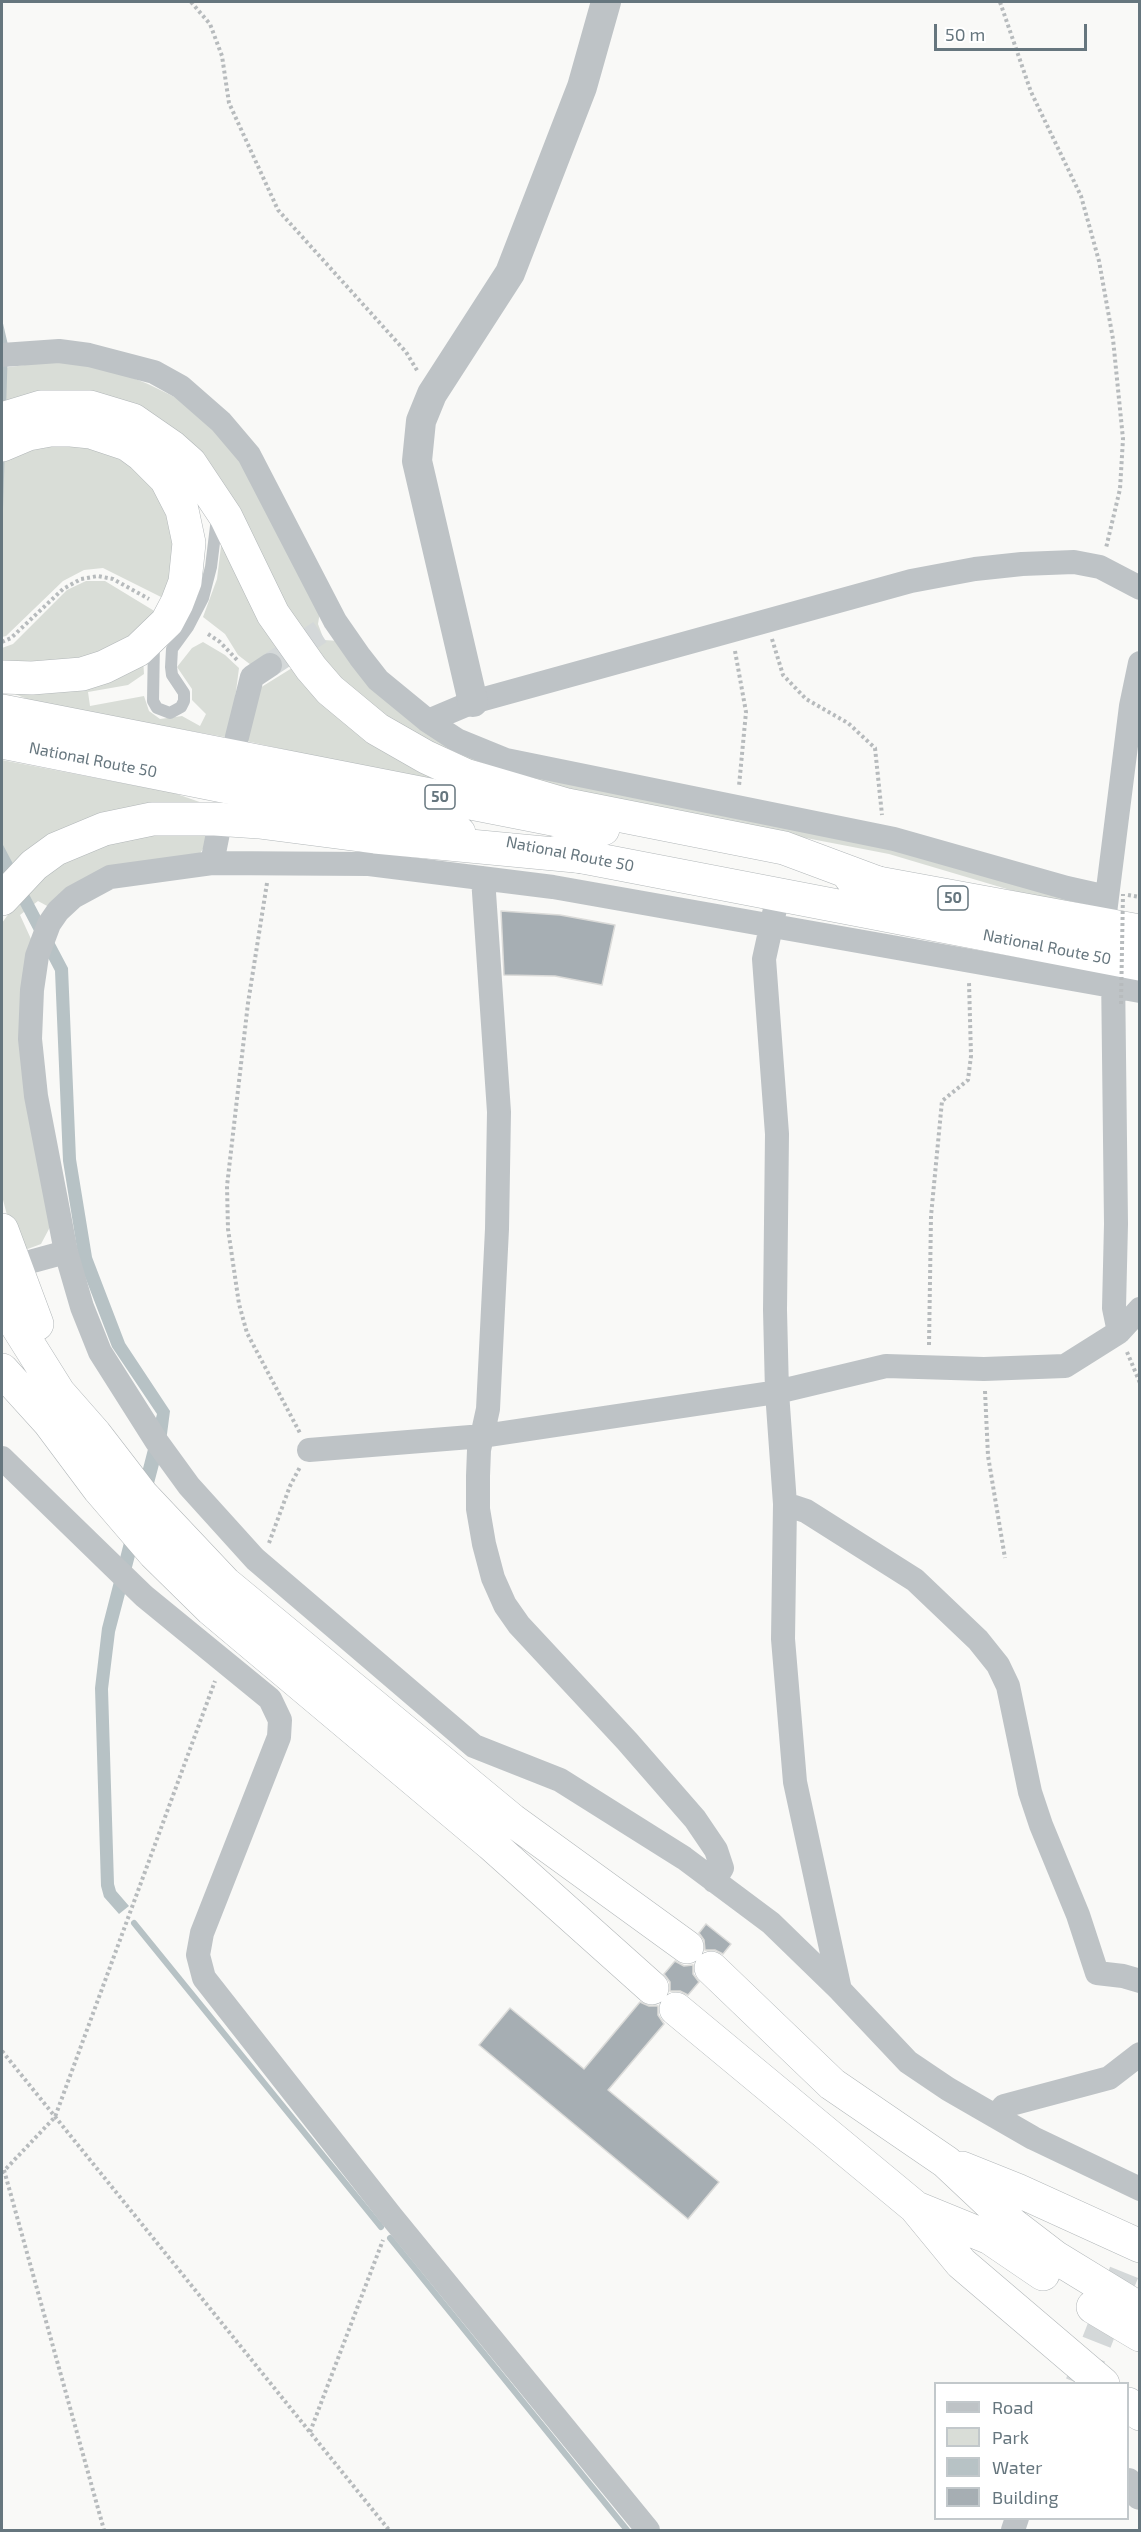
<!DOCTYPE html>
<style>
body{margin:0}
#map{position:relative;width:1141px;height:2532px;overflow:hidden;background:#f9f9f7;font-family:"Exo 2",sans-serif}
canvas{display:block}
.frame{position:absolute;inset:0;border:3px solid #66767e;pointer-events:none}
.legend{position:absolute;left:934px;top:2382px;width:195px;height:138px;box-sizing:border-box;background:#fff;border:2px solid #c2c8cb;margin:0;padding:8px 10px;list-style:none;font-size:18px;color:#66767e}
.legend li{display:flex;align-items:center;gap:12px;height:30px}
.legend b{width:30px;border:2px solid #c2c8cb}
.scale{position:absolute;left:934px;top:24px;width:153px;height:27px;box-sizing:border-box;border:3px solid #66767e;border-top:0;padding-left:8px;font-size:18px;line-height:21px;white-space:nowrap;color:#66767e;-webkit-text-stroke:4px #fff;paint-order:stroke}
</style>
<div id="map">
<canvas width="1141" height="2532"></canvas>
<div class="frame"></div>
<ul class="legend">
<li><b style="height:8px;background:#bec3c6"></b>Road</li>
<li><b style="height:16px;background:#d9ddd7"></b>Park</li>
<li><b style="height:16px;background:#b7c2c5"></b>Water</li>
<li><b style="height:16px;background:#a6aeb3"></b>Building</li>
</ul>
<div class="scale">50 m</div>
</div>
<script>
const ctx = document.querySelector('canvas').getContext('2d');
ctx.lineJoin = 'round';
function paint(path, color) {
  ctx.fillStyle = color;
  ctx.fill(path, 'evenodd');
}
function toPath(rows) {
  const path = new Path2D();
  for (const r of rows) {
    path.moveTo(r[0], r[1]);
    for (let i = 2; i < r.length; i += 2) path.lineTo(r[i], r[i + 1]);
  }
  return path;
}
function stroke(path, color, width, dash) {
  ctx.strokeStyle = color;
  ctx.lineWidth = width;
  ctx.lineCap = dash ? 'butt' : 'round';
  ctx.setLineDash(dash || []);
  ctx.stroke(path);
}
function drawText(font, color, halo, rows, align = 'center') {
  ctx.font = font + ' "Exo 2",sans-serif';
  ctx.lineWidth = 6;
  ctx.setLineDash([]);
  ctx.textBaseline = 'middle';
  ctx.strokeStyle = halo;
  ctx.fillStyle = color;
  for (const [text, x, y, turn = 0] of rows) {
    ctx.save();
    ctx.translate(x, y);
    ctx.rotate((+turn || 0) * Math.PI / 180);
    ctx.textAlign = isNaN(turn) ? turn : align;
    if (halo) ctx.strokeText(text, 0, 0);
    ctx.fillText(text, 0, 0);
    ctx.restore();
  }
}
paint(toPath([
 [55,361,113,370,148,384,193,406,235,452,320,612,318,624,324,640,339,641,437,739,884,845,1087,900,1085,906,1027,895,889,854,614,801,492,770,386,723,335,678,301,635,213,472,2,404,2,368],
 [52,445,86,446,110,454,136,469,158,495,169,519,175,546,171,579,161,597,103,568,84,570,63,581,6,636,2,637,2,461,22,452],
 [222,538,282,652,251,665,238,655,225,634,203,617,217,579],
 [86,581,105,581,156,612,138,630,113,647,82,658,49,664,2,663,2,648,13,644,67,590],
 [203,642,225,655,239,668,230,738,64,708,27,699,3,689,143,659,144,674,128,685,88,692,90,706,144,696,149,711,160,719,182,716,200,726,206,714,192,700,192,689,177,667,192,648],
 [292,668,457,785,415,778,246,741,255,691],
 [2,760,174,793,211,806,2,877],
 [170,830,213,833,199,855,49,907,38,901,20,915,31,939,50,1227,41,1244,17,1253,2,1196,2,923,33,879,85,848]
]), '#d9ddd7');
paint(toPath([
 [2,319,8,345,2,543],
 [2,843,68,968,76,1159,92,1257,125,1343,170,1411,167,1434,115,1632,108,1689,114,1884,116,1891,129,1906,119,1914,104,1897,101,1886,95,1688,102,1628,157,1414,112,1347,79,1261,63,1161,55,971,2,870]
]), '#b7c2c5');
stroke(toPath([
 [134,1923,381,2227],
 [390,2238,627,2530]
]), '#b7c2c5', 6);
const building = toPath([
 [501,911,560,915,615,925,602,985,555,976,504,975,501,911],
 [706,1924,731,1944,723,1954,715,1950,705,1950,704,1940,699,1933,706,1924],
 [675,1961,684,1966,693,1965,693,1974,699,1982,688,1995,680,1991,670,1991,670,1982,664,1974,675,1961],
 [640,2002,649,2006,658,2006,658,2015,664,2024,608,2090,719,2182,688,2219,479,2045,510,2008,584,2069,640,2002]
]);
paint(building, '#a6aeb3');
stroke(building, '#dbdbd9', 1.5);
stroke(toPath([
 [270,665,320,632]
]), '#d4d8d9', 24, [24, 12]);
stroke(toPath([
 [1080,2384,1140,2232]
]), '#d4d8d9', 30, [30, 15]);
const trunk = toPath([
 [2,711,603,829],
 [2,742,459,833],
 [557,852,1140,964],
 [851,878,1140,931]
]);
const motorway = toPath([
 [2,419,41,407,90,407,133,420,172,447,190,463,226,517,273,614,311,668,330,690,377,729,426,757,465,775,567,805,784,848,878,883],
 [2,445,28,434,50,430,71,430,91,432,127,444,142,455,166,479,182,510,189,543,185,582,177,603,167,622,138,650,104,667,82,674,32,678,2,677],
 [2,899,34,865,56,849,104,829,152,819,215,819,259,822,375,837,586,857],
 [2,1230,37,1324],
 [2,1295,12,1318,59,1393,95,1434,142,1495,225,1583,512,1820,687,1947],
 [2,1370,49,1422,99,1489,154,1553,211,1609,491,1844,652,1988],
 [711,1968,832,2084,946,2162,1012,2224,1055,2257,1140,2309],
 [676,2009,915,2207,961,2263,1103,2384],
 [962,2168,1017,2190,1140,2246],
 [919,2209,990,2238,1043,2274],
 [1093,2307,1140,2335],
 [1128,2404,1140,2414]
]);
stroke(trunk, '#b2b7b9', 34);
stroke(motorway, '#b2b7b9', 34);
stroke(toPath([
 [191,2,210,24,222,56,229,103,278,210,406,352,418,372],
 [1000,2,1031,92,1081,196,1099,261,1113,339,1123,439,1120,489,1106,548],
 [208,634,220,642,238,661],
 [772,639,783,675,806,699,848,723,875,748,882,815],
 [2,642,11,638,63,589,81,579,98,576,113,579,149,599],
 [735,651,746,712,739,786],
 [267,883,248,1003,227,1186,228,1229,239,1304,247,1333,300,1433],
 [1128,895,1140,897],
 [929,1345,931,1216,942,1101,968,1080,971,1056,969,982],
 [1127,1352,1140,1383],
 [985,1391,988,1456,1005,1558],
 [269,1543,290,1486,300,1467],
 [2,2051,389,2530],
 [4,2170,104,2530],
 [2,2173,55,2117,215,1681],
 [310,2432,383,2240]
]), '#b7bbbd', 4, [3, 3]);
stroke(toPath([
 [154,642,153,701,157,708,170,713,181,707,184,701,184,693,172,675,171,667,172,649,188,627,203,598,211,567,217,518]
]), '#bec3c6', 12);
stroke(toPath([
 [2,355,59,351,89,355,154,372,181,387,221,422,249,455,335,621,360,657,378,680,428,721,457,740,506,760,894,839,1067,888,1107,897],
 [428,721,473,702,911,581,975,569,1022,564,1074,562,1100,567,1140,588],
 [237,737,252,677,270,665],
 [212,863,218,833],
 [483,878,499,1112,497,1229,488,1409,479,1450,478,1476,478,1509,484,1544,493,1578,505,1605,519,1625,627,1741,695,1819,716,1850,722,1868,714,1881],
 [775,909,764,959,777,1134,775,1310,777,1392,785,1504,783,1639,795,1782,840,1990],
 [1105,913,1131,706,1140,663],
 [1113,971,1116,1224,1114,1308,1119,1332],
 [1140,991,553,887,369,864,212,863,110,877,73,897,58,911,49,924,37,956,32,990,30,1039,36,1096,66,1252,82,1307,100,1352,157,1442,189,1486,255,1559,474,1746,560,1780,684,1858,771,1923,840,1990,908,2062,948,2089,1033,2138,1140,2189],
 [33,1261,66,1252],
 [309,1450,483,1436,777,1392,886,1366,984,1369,1065,1366,1119,1332,1140,1309],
 [2,1458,144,1596,270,1699,280,1720,279,1737,202,1933,198,1955,204,1978,391,2216,648,2530],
 [785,1504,806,1511,915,1580,978,1640,998,1665,1008,1686,1030,1792,1041,1825,1078,1915,1097,1973,1123,1976,1140,1981],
 [996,2116,1004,2106,1109,2078,1140,2054],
 [1013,2530,1017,2518]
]), '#bec3c6', 24);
stroke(toPath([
 [473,702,417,461,421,421,432,394,510,273,582,87,606,2],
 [1128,2483,1140,2495]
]), '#bec3c6', 30);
stroke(trunk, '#fff', 33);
stroke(motorway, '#fff', 33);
stroke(toPath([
 [1121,1004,1123,894]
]), '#b7bbbd', 4, [3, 3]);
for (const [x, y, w] of [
 [440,797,30],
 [953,898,30]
]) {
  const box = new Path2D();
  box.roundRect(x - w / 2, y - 12, w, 24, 4.5);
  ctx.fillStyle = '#fff';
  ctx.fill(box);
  stroke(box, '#66767e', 1.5);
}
drawText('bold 15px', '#66767e', null, [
 ["50",440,797],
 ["50",953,898]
]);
drawText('16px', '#66767e', '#fff', [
 ["National Route 50",93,760,11],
 ["National Route 50",570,854,11],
 ["National Route 50",1047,947,11]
]);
</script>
